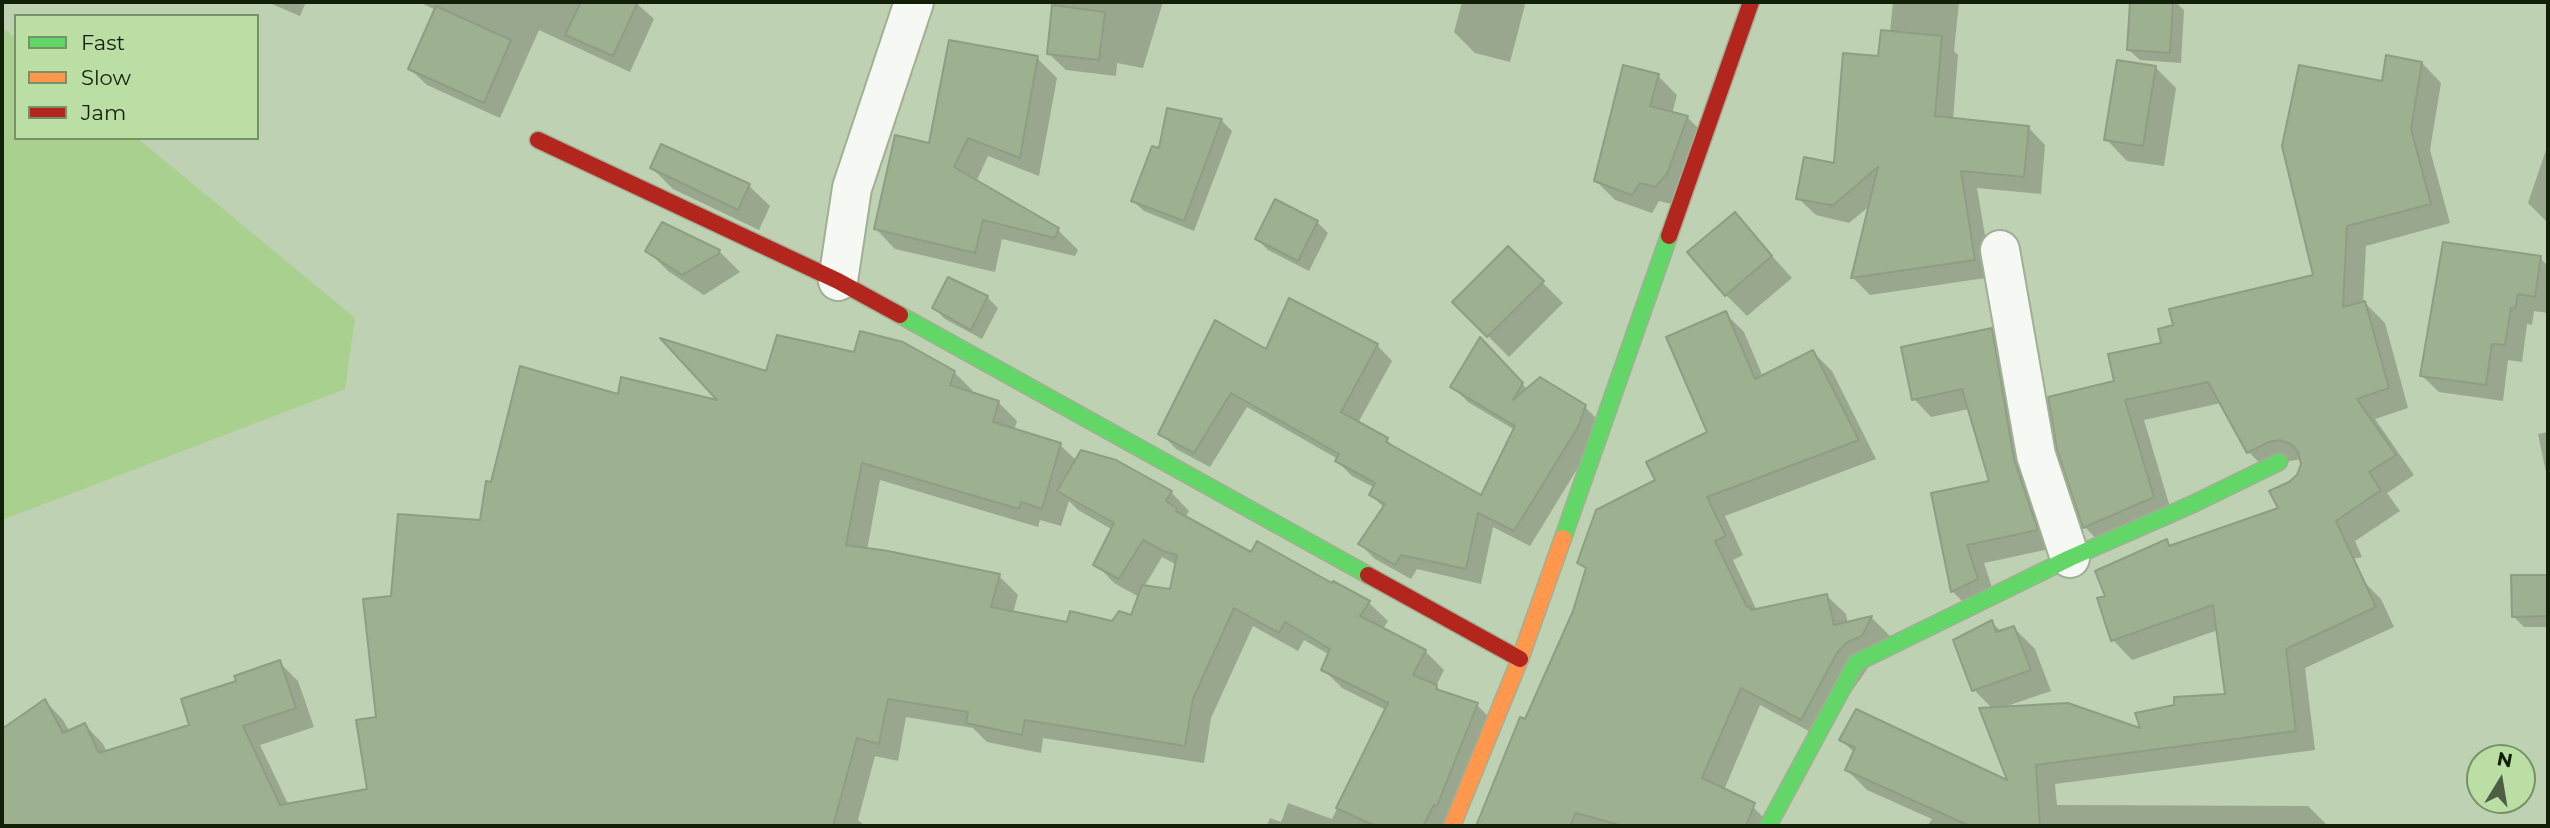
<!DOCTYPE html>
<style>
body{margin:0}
#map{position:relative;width:2550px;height:828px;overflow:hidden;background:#bed1b2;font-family:Montserrat,sans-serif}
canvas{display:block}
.frame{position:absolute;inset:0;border:4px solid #121f09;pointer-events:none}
.legend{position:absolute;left:14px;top:14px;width:245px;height:126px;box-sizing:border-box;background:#bbdea5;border:2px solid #779267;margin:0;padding:9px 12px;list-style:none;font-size:21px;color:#121f09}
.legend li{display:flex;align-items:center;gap:14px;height:35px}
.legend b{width:35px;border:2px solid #779267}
.north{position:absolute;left:2466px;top:744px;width:70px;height:70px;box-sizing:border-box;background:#bbdea5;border:2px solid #779267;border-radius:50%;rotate:11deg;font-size:19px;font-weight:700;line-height:28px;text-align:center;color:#121f09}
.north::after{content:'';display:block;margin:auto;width:24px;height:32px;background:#4e5d44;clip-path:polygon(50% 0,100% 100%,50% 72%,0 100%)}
</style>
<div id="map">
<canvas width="2550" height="828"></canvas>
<div class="frame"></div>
<ul class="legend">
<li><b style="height:9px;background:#63d668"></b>Fast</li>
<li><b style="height:9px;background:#ff974d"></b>Slow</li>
<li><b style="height:9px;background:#b3261e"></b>Jam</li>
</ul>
<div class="north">N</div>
</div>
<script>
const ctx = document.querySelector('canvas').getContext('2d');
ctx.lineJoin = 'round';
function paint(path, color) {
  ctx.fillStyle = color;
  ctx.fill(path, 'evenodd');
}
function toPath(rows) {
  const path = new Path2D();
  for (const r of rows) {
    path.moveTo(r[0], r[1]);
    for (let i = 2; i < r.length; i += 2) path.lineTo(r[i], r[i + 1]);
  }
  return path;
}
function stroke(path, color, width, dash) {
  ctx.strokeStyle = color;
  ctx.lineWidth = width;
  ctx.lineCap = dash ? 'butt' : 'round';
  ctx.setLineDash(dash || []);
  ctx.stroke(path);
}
paint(toPath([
 [2,27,16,38,16,138,137,138,355,318,345,389,2,520]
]), '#a9d08f');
paint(toPath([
 [267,2,306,2,300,16],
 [419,2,635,2,654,19,630,72,539,30,500,118,427,85,410,69,436,10],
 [1054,2,1163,2,1143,68,1117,63,1116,76,1066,70,1048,53],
 [1462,2,1523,2,1525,5,1510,62,1475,53,1454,32],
 [1893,2,1959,2,1954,51,1958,55,1953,120,2028,127,2045,145,2041,194,1977,188,1992,277,1870,295,1853,278,1871,205,1849,223,1816,215,1798,198,1836,165,1890,33],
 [2132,2,2175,2,2184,10,2181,63,2140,60,2129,50],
 [1037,58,1057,78,1039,176,988,156,976,182,1058,230,1078,250,1075,256,1002,239,995,272,895,249,876,229,931,145],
 [2422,63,2441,83,2430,150,2450,223,2366,246,2363,304,2365,303,2385,323,2408,408,2375,419,2414,475,2387,493,2400,511,2355,541,2362,557,2288,571,2361,579,2381,599,2394,627,2305,668,2315,750,2055,784,2057,805,2308,806,2328,826,1927,826,1932,819,1867,790,1847,770,1855,753,1841,740,2010,783,1993,709,1974,690,1992,623,2002,632,2014,628,2035,649,2051,691,2004,707,2143,731,2227,696,2218,630,2132,660,2113,640,2099,600,2107,597,2167,541,2172,547,2280,509,2290,483,2298,476,2303,464,2301,459,2290,461,2268,472,2249,452,2221,403,2144,420,2173,517,2104,547,2085,527,2059,449,2116,382,2163,344,2315,277,2383,83],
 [2155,67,2176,88,2164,166,2127,161,2106,139],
 [1658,76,1677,95,1672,114,1687,117,1706,136,1675,205,1659,201,1652,213,1615,200,1596,181],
 [1168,110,1222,121,1232,131,1194,231,1144,211,1133,201,1160,150],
 [2548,144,2548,223,2528,203],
 [652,168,748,185,770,206,759,230,673,189],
 [1734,214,1792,278,1747,316,1726,295],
 [1317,222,1328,233,1309,271,1268,250,1257,239],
 [1508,248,1563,303,1509,357,1454,302],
 [647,250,719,251,740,272,704,295,668,271],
 [2540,258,2548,266,2548,313,2534,311,2532,325,2527,324,2522,362,2508,360,2503,401,2439,392,2421,375],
 [987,297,998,308,982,339,945,319,934,308],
 [1725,313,1744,332,1763,377,1813,352,1832,371,1876,459,1725,516,1743,555,1733,560,1757,611,1827,596,1846,614,1848,624,1872,618,1890,636,1820,737,1760,705,1724,790,1747,801,1766,820,1763,826,1477,826,1521,719,1526,721,1574,612,1587,570,1579,563,1657,481,1709,433],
 [1991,330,2009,348,2054,548,1984,563,1995,597,1970,609,1952,591,1933,495,1991,483,1969,409,1931,417,1914,399],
 [1377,345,1392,361,1358,423,1387,440,1397,450,1482,498,1515,430,1468,402,1452,386,1495,355,1528,390,1585,407,1600,422,1593,443,1530,546,1493,527,1481,584,1417,569,1411,579,1375,559,1360,544,1384,508,1371,494,1375,488,1352,476,1337,461,1338,459,1247,407,1210,467,1176,449,1161,433,1267,352],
 [855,354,954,372,973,391,972,394,998,402,1017,421,1014,430,1060,445,1077,461,1171,492,1189,511,1185,518,1251,555,1332,586,1334,583,1369,603,1388,621,1383,629,1425,651,1444,670,1436,686,1443,693,1477,705,1496,724,1454,826,1267,826,1270,818,1281,822,1288,803,1332,819,1386,710,1342,688,1323,669,1330,655,1304,640,1298,651,1253,626,1211,718,1204,763,1043,738,1041,753,987,742,973,728,906,717,898,761,875,756,858,820,865,826,2,826,2,731,45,701,63,720,70,732,85,725,103,744,107,752,192,727,279,662,298,681,314,727,260,745,289,806,369,790,392,598,481,522,492,484,619,396,722,403,767,373],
 [880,480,1038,527,1040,520,1061,526,1069,501,1078,510,1113,530,1096,564,1114,583,1139,597,1132,617,1113,623,1068,624,1013,613,1018,595,999,576,867,550],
 [1162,557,1177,565,1171,591,1144,587],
 [2548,432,2548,482,2538,434],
 [2513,577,2548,577,2548,627,2524,627,2513,616]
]), '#0003');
const building = toPath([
 [581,2,638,2,613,56,565,35,581,2],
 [2130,2,2173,2,2170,53,2127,50,2130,2],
 [1052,5,1105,12,1099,60,1047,54,1052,5],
 [436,6,511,40,484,103,408,69,436,6],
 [1881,30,1942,36,1935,116,2029,126,2024,177,1961,171,1975,260,1851,278,1878,167,1831,207,1831,205,1796,199,1804,157,1834,163,1843,53,1878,56,1881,30],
 [949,40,1038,56,1020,158,968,138,954,167,1059,228,1055,238,983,220,975,253,874,229,895,135,929,143,949,40],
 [2386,55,2422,62,2411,129,2431,204,2347,226,2343,307,2365,301,2389,388,2357,399,2396,455,2369,472,2381,490,2336,521,2376,607,2286,649,2296,731,2036,765,2040,826,1970,826,1845,770,1855,748,1839,740,1856,709,2007,780,1979,708,2068,703,2140,728,2135,713,2174,705,2174,697,2225,694,2213,605,2111,641,2097,598,2105,596,2095,571,2167,539,2169,546,2278,508,2269,491,2289,482,2297,475,2301,464,2298,452,2291,444,2280,440,2269,442,2247,453,2208,382,2125,400,2154,497,2083,528,2057,450,2048,397,2114,381,2108,354,2161,343,2158,329,2173,325,2169,309,2313,275,2282,146,2299,65,2382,81,2386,55],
 [2117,60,2156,66,2143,146,2104,140,2117,60],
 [1623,65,1659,74,1650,106,1688,116,1667,174,1655,187,1640,183,1632,195,1594,181,1623,65],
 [1167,108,1222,119,1184,221,1131,201,1152,146,1159,148,1167,108],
 [661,144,750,184,738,210,650,168,661,144],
 [1275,199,1318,221,1298,261,1255,239,1275,199],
 [1735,212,1772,256,1725,296,1687,252,1735,212],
 [662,222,720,250,718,254,682,275,645,251,662,222],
 [2443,242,2541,256,2535,297,2518,294,2515,309,2511,308,2505,345,2492,344,2486,385,2420,376,2443,242],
 [1508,246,1544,281,1487,337,1452,302,1508,246],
 [948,277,988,296,971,330,932,308,948,277],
 [1289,298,1378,344,1341,412,1388,438,1386,442,1481,495,1515,426,1450,387,1480,337,1523,383,1513,400,1540,377,1586,405,1578,427,1514,531,1478,513,1466,569,1401,555,1395,565,1358,544,1385,504,1369,495,1375,483,1335,461,1339,454,1231,393,1194,453,1158,434,1215,320,1266,349,1289,298],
 [1726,311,1755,379,1813,350,1859,440,1707,497,1726,536,1715,541,1747,607,1750,606,1751,610,1827,594,1834,625,1872,616,1862,636,1846,643,1837,653,1801,720,1741,688,1702,778,1755,803,1746,826,1623,826,1576,813,1570,826,1476,826,1520,717,1525,719,1573,611,1586,568,1577,563,1596,510,1655,480,1646,462,1707,432,1666,337,1726,311],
 [1992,328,2014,459,2038,530,1967,545,1978,579,1951,592,1931,493,1989,481,1962,389,1912,400,1901,347,1992,328],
 [860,331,903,342,955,371,950,385,999,401,993,422,1061,443,1042,509,1021,502,1019,509,862,463,846,545,888,551,1000,574,991,607,1067,622,1070,611,1112,621,1119,611,1131,615,1142,585,1170,589,1177,555,1163,551,1143,540,1119,579,1093,565,1114,523,1057,491,1081,450,1116,460,1172,491,1166,501,1177,508,1176,511,1251,552,1257,541,1332,583,1333,581,1370,601,1360,616,1426,650,1413,675,1437,685,1436,689,1478,703,1437,806,1434,805,1423,826,1375,826,1336,808,1388,703,1321,670,1330,649,1285,622,1279,633,1234,608,1193,699,1185,746,1025,720,1022,735,966,723,968,712,888,699,879,744,857,738,833,826,2,826,2,729,45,699,63,733,85,723,99,753,189,725,181,699,236,681,234,676,280,660,296,708,243,726,280,805,367,789,356,720,376,717,363,599,391,596,398,514,480,520,486,481,491,482,520,366,618,394,621,377,717,400,660,338,766,371,777,335,854,352,860,331],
 [2511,575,2548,575,2548,616,2512,617,2511,575],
 [1992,620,1996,632,2014,626,2031,670,1972,691,1953,640,1992,620]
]);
paint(building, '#9db090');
stroke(building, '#8e9d84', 2);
const street = toPath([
 [2000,250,2036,455,2070,558],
 [838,281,852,188,914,2]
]);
const fast = toPath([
 [900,315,1368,575],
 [1563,538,1669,236],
 [1768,826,1856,663,2070,558,2193,504,2279,462]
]);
const slow = toPath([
 [1452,826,1520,659,1563,538]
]);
const jam = toPath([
 [538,140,838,281,900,315],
 [1669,236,1751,2],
 [1368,575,1520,659]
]);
stroke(street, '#a0af96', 42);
stroke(fast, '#a0af96', 19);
stroke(slow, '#a0af96', 19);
stroke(jam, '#a0af96', 19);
stroke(street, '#f5f8f3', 38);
stroke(fast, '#63d668', 16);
stroke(slow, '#ff974d', 16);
stroke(jam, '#b3261e', 16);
</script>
